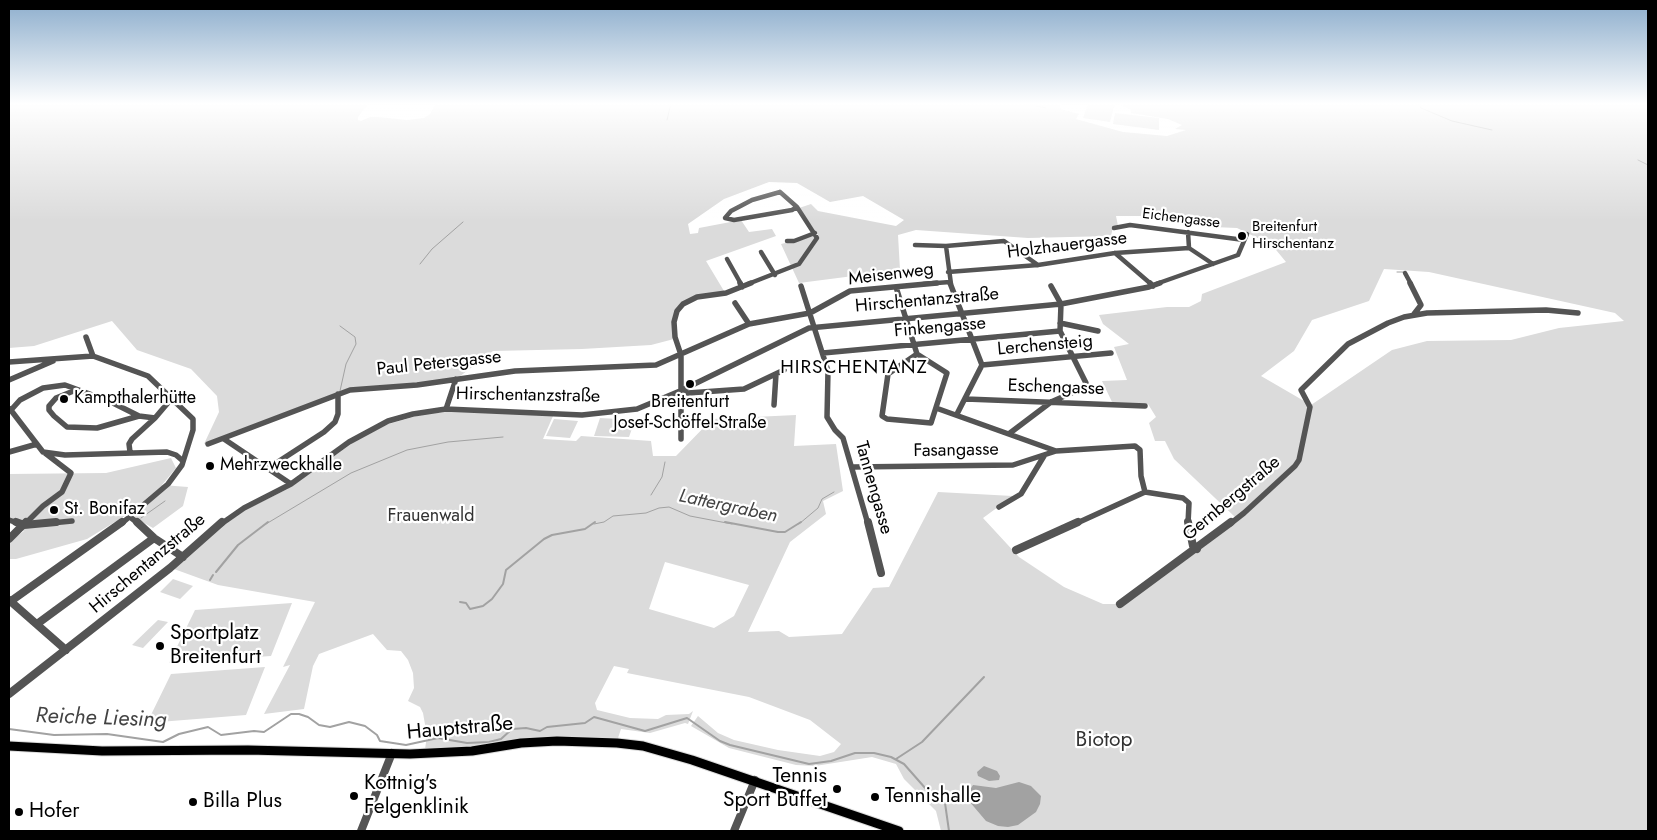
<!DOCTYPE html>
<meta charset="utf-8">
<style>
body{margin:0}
#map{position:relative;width:1657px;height:840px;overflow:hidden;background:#fff;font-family:Jost,sans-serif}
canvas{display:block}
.frame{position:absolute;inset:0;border:10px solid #000;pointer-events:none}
</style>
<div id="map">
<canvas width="1657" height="840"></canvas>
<div class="frame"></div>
</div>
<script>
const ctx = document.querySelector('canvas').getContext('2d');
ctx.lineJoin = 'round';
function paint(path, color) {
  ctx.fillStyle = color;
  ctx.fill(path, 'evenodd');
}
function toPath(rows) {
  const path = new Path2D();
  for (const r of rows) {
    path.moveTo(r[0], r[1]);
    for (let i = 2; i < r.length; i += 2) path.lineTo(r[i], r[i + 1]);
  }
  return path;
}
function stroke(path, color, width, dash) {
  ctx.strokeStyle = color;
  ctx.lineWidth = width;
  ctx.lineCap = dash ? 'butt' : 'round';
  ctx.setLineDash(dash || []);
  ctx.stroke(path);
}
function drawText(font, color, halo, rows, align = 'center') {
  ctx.font = font + ' Jost,sans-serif';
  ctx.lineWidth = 4.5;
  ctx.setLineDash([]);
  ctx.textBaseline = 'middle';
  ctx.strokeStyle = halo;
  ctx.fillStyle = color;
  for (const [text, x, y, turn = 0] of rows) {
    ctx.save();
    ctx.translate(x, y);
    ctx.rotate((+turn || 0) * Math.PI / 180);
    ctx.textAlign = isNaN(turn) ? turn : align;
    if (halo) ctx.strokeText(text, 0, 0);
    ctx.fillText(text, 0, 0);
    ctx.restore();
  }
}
paint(toPath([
 [9,103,369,103,358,117,358,120,361,121,370,117,378,117,407,120,424,118,430,114,436,103,1061,103,1060,107,1061,109,1079,114,1076,119,1123,132,1167,136,1186,130,1175,129,1182,125,1168,119,1131,113,1131,110,1118,103,1648,103,1648,831,941,831,936,811,904,779,896,764,872,757,815,766,796,765,729,748,691,726,698,716,718,733,734,740,778,750,820,756,834,752,841,744,810,720,749,697,627,673,629,669,614,666,595,703,597,710,630,718,658,719,666,715,689,714,693,711,688,724,685,723,650,733,621,729,618,738,558,736,521,739,473,748,425,749,427,736,423,713,420,707,408,701,414,688,413,673,408,660,401,651,387,650,373,634,319,654,313,666,304,709,264,714,290,665,283,667,315,602,218,585,174,569,215,530,240,513,287,489,357,440,385,425,424,414,458,411,553,416,543,439,576,441,581,436,651,441,653,456,676,456,712,419,796,415,794,446,836,444,843,491,823,501,826,514,790,542,748,632,779,631,789,637,842,634,873,588,889,587,938,492,1013,496,983,518,1019,557,1064,587,1103,604,1124,604,1235,517,1174,459,1165,441,1155,441,1149,423,1156,417,1148,404,1113,404,1102,381,1127,380,1114,347,1129,344,1103,324,1099,315,1167,307,1189,307,1201,301,1202,294,1286,262,1272,245,1237,228,1213,227,1146,216,1116,216,1118,226,1113,227,1111,236,1028,238,916,230,898,235,900,270,799,283,781,244,818,235,799,208,811,204,818,211,896,226,904,220,863,196,830,202,797,183,769,182,724,199,688,224,690,234,698,233,699,228,741,220,749,232,772,229,776,236,706,261,724,291,700,295,676,310,674,339,651,345,582,349,493,351,459,377,416,384,349,389,204,444,219,412,217,396,191,369,137,350,112,321,34,346,9,348],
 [1384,269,1429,272,1615,313,1624,321,1559,328,1511,340,1427,341,1392,350,1311,405,1261,376,1294,351,1312,320,1369,301],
 [665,562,749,585,734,616,714,628,649,609],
 [1088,103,1115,103,1110,122,1083,118],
 [1115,113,1159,118,1159,130,1113,124],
 [600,418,635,420,629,437,594,436],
 [554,419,578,421,570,438,546,436],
 [171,458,176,468,162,485,188,487,183,506,153,528,128,514,87,539,16,559,9,559,9,542,24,531,9,520,9,474,106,473],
 [173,579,193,586,180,599,160,592],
 [292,603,271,656,169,663,195,610],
 [158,620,168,622,143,648,132,645],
 [265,667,246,715,147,723,171,674]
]), '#dbdbdb');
paint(toPath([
 [984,766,997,771,1000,776,999,780,989,781,978,776,977,772],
 [1019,782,1031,786,1041,796,1040,804,1036,812,1018,825,1008,827,998,826,986,821,969,801,968,793,973,785,996,788]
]), '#a2a2a2');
stroke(toPath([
 [1023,103,1046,108],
 [1418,103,1421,108,1452,121,1492,130],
 [667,120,671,103],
 [1638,160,1648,165],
 [420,264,432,249,463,222],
 [1397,272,1403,272],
 [340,326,355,337,356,344,346,364,340,391],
 [651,495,662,477,665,462],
 [141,518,165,501],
 [266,524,351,473,407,450,448,442,503,437],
 [594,524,604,522,613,516,646,513,659,508,669,507,690,516,732,524],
 [799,524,818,508,822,499,834,492]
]), '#a2a2a2', 1);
stroke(toPath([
 [725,522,778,532,785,532,801,522],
 [216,572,238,545,268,522],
 [210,580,213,575],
 [460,602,466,603,470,609,483,606,492,599,503,584,506,570,544,539,552,535,585,529,595,522],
 [9,729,54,735,107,734,163,742,179,734,208,727,221,735,254,731,264,732,291,714,299,714,308,717,319,725,330,727,349,722,365,726,377,735,380,741,406,745,438,738,467,743,489,742,501,739,512,729,526,728,540,731,547,727,585,723,594,717,645,731,687,718,720,741,730,745,809,764,831,761,855,753,874,753,891,757,904,764,926,789,945,803,949,831],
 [896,759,922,742,984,677]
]), '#a2a2a2', 2);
const major = toPath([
 [9,746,102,751,248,750,410,754,472,751,521,743,557,741,617,743,643,746,692,760,899,831]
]);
stroke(major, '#dbdbdb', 11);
stroke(toPath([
 [780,192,797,207,792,210,734,220,725,218,731,211,752,200,780,192],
 [1114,228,1130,225,1244,240],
 [1188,232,1189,248,1213,264],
 [787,241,794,241,815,233],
 [915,245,946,246,1004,241,1038,265],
 [946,246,951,284],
 [761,252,775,275],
 [1115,253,1151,284],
 [727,259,741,284],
 [948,272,1038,265,1115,253,1189,248],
 [1405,273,1411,284],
 [748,284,799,264,817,238,797,207],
 [923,284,950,282],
 [1156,284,1238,255,1247,234]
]), '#545454', 4.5);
stroke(toPath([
 [740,283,742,287],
 [950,283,982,365,957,414],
 [1150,283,1153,286],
 [1410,283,1421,305,1414,314],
 [801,286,828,371,827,417,835,430,843,438,868,524],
 [896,287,917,354],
 [735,303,749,324],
 [1060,323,1098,331],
 [86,337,93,356],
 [823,353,1060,331],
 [917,354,947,373,931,423,887,419,882,416,888,374,917,354],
 [9,362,93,356,148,376,193,419,193,430,182,465,168,484,121,524],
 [982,365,1111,353],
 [9,380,53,361],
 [76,390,56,398,49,406,49,410,54,416,67,427,97,428,139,416],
 [680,391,688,393,744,389,784,370],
 [966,399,1145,406],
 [774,405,776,374],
 [936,408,1056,451,1135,446,1140,450,1141,476,1145,492,1183,498,1189,503,1188,524],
 [10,409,43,452,65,455,167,452,176,455,183,461],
 [446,409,456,379],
 [11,410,20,400,43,388,65,385,109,401,139,416,155,418,132,439,129,444,130,452],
 [155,418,172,398],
 [681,423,700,421],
 [1010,433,1051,402,1085,387,1086,383,1060,331,1061,304,1051,286],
 [224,439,291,484],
 [681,439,681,355,675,337,674,322,677,311,683,304,697,297,726,293,751,283],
 [208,444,350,390,417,385,515,371,656,365,749,324,810,313,850,291,937,283],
 [9,452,37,444],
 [853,467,1013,465,1056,451],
 [267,469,324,432,335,422,338,414,338,394],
 [999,507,1021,494,1044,456],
 [130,517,139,524],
 [9,520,20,524],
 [25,524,43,506,62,492,71,473,45,453],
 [41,524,72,521],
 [221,524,244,508,291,484,349,442,388,421,413,414,446,409,582,415,637,409,680,391,809,328,1061,304,1149,287,1160,283],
 [1075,524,1145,492],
 [1230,524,1244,513,1295,466,1299,460,1310,407,1301,390,1348,344,1388,323,1404,317,1427,313,1546,310,1578,313]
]), '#545454', 5.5);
stroke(toPath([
 [16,522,24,525,56,522],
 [137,522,154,538,183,557],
 [868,522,881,573],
 [1188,522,1193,546,1197,549],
 [9,539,26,522],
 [1016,550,1078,522],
 [9,600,66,650],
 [11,601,122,522],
 [1120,604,1231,522],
 [37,624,154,538],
 [9,694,170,568,222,522],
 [361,831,392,753],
 [734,831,755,780]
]), '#545454', 8);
stroke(major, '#000', 9);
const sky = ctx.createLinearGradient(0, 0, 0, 221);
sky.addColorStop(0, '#8cadcc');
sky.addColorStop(0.47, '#fff');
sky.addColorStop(1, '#ffffff00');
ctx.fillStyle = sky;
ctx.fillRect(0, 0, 1657, 221);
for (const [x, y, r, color] of [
 [1242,236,5,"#000"],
 [690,384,5,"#000"],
 [64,399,5,"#000"],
 [210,466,5,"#000"],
 [54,510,5,"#000"],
 [160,646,5,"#000"],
 [837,789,5,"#000"],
 [354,796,5,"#000"],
 [875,797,5,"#000"],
 [193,802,5,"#000"],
 [19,812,5,"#000"]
]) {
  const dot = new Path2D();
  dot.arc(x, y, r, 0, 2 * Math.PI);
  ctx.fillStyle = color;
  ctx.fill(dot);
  stroke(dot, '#fff', 2);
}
drawText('15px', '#000', '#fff', [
 ["Eichengasse",1181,219,7]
]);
drawText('15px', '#000', '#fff', [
 ["Breitenfurt",1252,227],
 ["Hirschentanz",1252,244]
], 'left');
drawText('18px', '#000', '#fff', [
 ["Holzhauergasse",1067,246,-7],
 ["Meisenweg",891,275,-7],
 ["Hirschentanzstraße",927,301,-5],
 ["Finkengasse",940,328,-5],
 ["Lerchensteig",1045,346,-5],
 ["Paul Petersgasse",439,364,-6],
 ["Eschengasse",1056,388,2],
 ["Hirschentanzstraße",528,396,1],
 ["Fasangasse",956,451,-1],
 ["Tannengasse",873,488,74],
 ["Gernbergstraße",1232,499,-40],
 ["Hirschentanzstraße",148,564,-40]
]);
drawText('18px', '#000', '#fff', [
 ["Kampthalerhütte",74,399],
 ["Breitenfurt",690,403,"center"],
 ["Josef-Schöffel-Straße",690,424,"center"],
 ["Mehrzweckhalle",220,466],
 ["St. Bonifaz",64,510]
], 'left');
drawText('18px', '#323232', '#fff', [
 ["Frauenwald",431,517]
]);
ctx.letterSpacing = '1px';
drawText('19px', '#000', '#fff', [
 ["HIRSCHENTANZ",854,368]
]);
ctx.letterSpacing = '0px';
drawText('italic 19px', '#434343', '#fff', [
 ["Lattergraben",728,507,12]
]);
drawText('21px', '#000', '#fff', [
 ["Sportplatz",170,634],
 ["Breitenfurt",170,658],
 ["Tennis",827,777,"right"],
 ["Sport Buffet",827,801,"right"],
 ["Kottnig's",364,784],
 ["Felgenklinik",364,808],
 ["Tennishalle",885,797],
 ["Billa Plus",203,802],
 ["Hofer",29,812]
], 'left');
drawText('21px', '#000', '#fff', [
 ["Hauptstraße",460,729,-5]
]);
drawText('21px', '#323232', '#fff', [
 ["Biotop",1104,741]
]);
drawText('italic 22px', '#434343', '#fff', [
 ["Reiche Liesing",101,719,2]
]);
</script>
